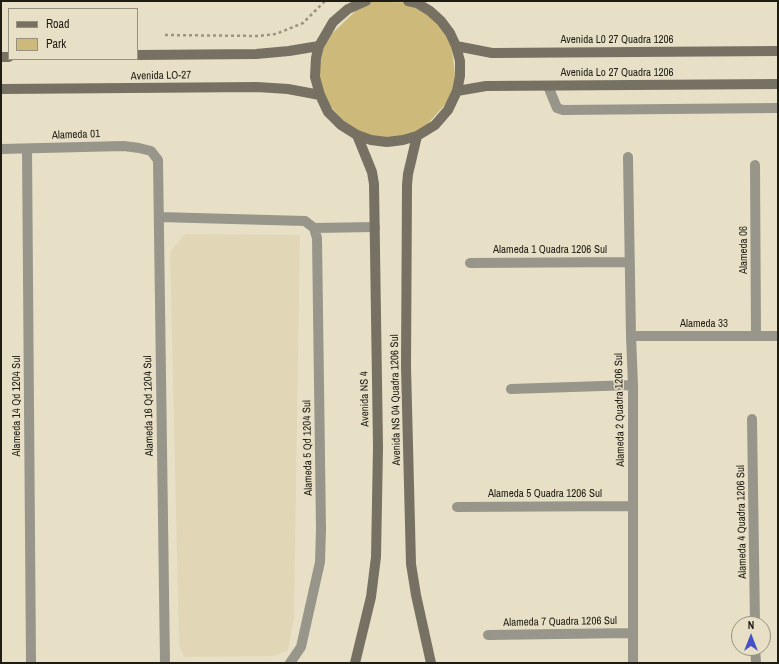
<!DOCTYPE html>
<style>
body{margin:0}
#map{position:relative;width:779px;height:664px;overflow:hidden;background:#e7e0c7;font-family:"Archivo Narrow",sans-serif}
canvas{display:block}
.frame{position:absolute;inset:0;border:2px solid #1e1c13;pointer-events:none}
.legend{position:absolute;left:8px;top:8px;width:130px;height:52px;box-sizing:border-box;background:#e7e0c7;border:1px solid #97927f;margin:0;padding:5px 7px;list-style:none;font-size:12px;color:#1e1c13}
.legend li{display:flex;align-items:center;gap:8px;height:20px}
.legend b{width:20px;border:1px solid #97927f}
.north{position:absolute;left:731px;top:616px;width:40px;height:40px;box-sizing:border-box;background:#e7e0c7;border:1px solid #97927f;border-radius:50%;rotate:0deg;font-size:11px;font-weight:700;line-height:16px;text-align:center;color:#1e1c13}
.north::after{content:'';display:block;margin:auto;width:14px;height:18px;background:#4651c6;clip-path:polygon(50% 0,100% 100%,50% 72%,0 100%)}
</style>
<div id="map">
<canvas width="779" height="664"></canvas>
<div class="frame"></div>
<ul class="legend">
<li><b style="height:5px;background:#767162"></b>Road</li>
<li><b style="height:11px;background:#cdba7b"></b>Park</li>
</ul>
<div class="north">N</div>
</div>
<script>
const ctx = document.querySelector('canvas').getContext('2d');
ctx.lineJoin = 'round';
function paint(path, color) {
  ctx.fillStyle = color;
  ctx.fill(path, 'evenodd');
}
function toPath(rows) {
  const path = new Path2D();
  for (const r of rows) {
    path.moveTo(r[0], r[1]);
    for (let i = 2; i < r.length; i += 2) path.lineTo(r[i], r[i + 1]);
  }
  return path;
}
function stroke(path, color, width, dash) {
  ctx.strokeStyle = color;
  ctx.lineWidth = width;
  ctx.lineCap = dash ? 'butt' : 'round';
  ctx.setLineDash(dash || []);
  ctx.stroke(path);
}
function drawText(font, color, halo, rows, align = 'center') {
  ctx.font = font + ' "Archivo Narrow",sans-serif';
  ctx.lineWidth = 3;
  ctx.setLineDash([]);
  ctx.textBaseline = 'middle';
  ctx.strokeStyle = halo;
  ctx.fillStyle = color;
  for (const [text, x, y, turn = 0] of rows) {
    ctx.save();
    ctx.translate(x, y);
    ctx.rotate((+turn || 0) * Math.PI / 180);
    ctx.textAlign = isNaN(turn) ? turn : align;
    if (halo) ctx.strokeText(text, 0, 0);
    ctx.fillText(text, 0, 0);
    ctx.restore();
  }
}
paint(toPath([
 [185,234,300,235,294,618,288,650,274,656,184,657,179,646,170,252]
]), '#e1d7b7');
paint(toPath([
 [366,1,417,3,450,33,457,91,417,136,387,142,357,135,320,95,319,46]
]), '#cdba7b');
stroke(toPath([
 [165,35,258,36,276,34,303,23,325,1]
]), '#9a9582', 2.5, [3, 3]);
stroke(toPath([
 [548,86,557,108,563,110,778,108],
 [1,149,124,146,139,148,151,151,158,160,165,663],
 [27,149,31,663],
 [628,157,631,336,633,385,633,663],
 [755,165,756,336],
 [159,217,305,221,314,228,317,238,321,529,320,562,301,647,290,663],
 [314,228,375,227],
 [470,263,630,262],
 [631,336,778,336],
 [511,389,633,385],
 [752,419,755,624],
 [457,507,632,506],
 [488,635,632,633],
 [755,648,756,663]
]), '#98958b', 10);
stroke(toPath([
 [366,1,348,9,333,22,319,46,316,58,315,77,320,95,328,112,341,125,357,135,371,140,387,142,403,140,417,136,435,125,448,110,457,91,460,76,460,61,456,46,450,33,441,21,430,11,417,3,408,1],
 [456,46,492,53,778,51],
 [137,55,256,54,289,51,319,46],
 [1,57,9,57],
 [1,89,257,87,288,89,320,95],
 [457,91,486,86,778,84],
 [417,136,408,174,407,185,406,367,411,564,416,595,431,663],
 [355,663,371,597,376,557,378,447,374,184,372,172,357,135]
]), '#767162', 10);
drawText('11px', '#1e1c13', '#e7e0c7', [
 ["Avenida L0 27 Quadra 1206",617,40],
 ["Avenida Lo 27 Quadra 1206",617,73],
 ["Avenida LO-27",161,76,-1],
 ["Alameda 01",76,135,-2],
 ["Alameda 1 Quadra 1206 Sul",550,250],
 ["Alameda 06",744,250,-90],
 ["Alameda 33",704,324],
 ["Avenida NS 4",365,399,-91],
 ["Avenida NS 04 Quadra 1206 Sul",396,400,-91],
 ["Alameda 14 Qd 1204 Sul",17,406,-90],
 ["Alameda 16 Qd 1204 Sul",149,406,-91],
 ["Alameda 2 Quadra 1206 Sul",620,410,-91],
 ["Alameda 5 Qd 1204 Sul",308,448,-91],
 ["Alameda 5 Quadra 1206 Sul",545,494],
 ["Alameda 4 Quadra 1206 Sul",742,522,-91],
 ["Alameda 7 Quadra 1206 Sul",560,622,-1]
]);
</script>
